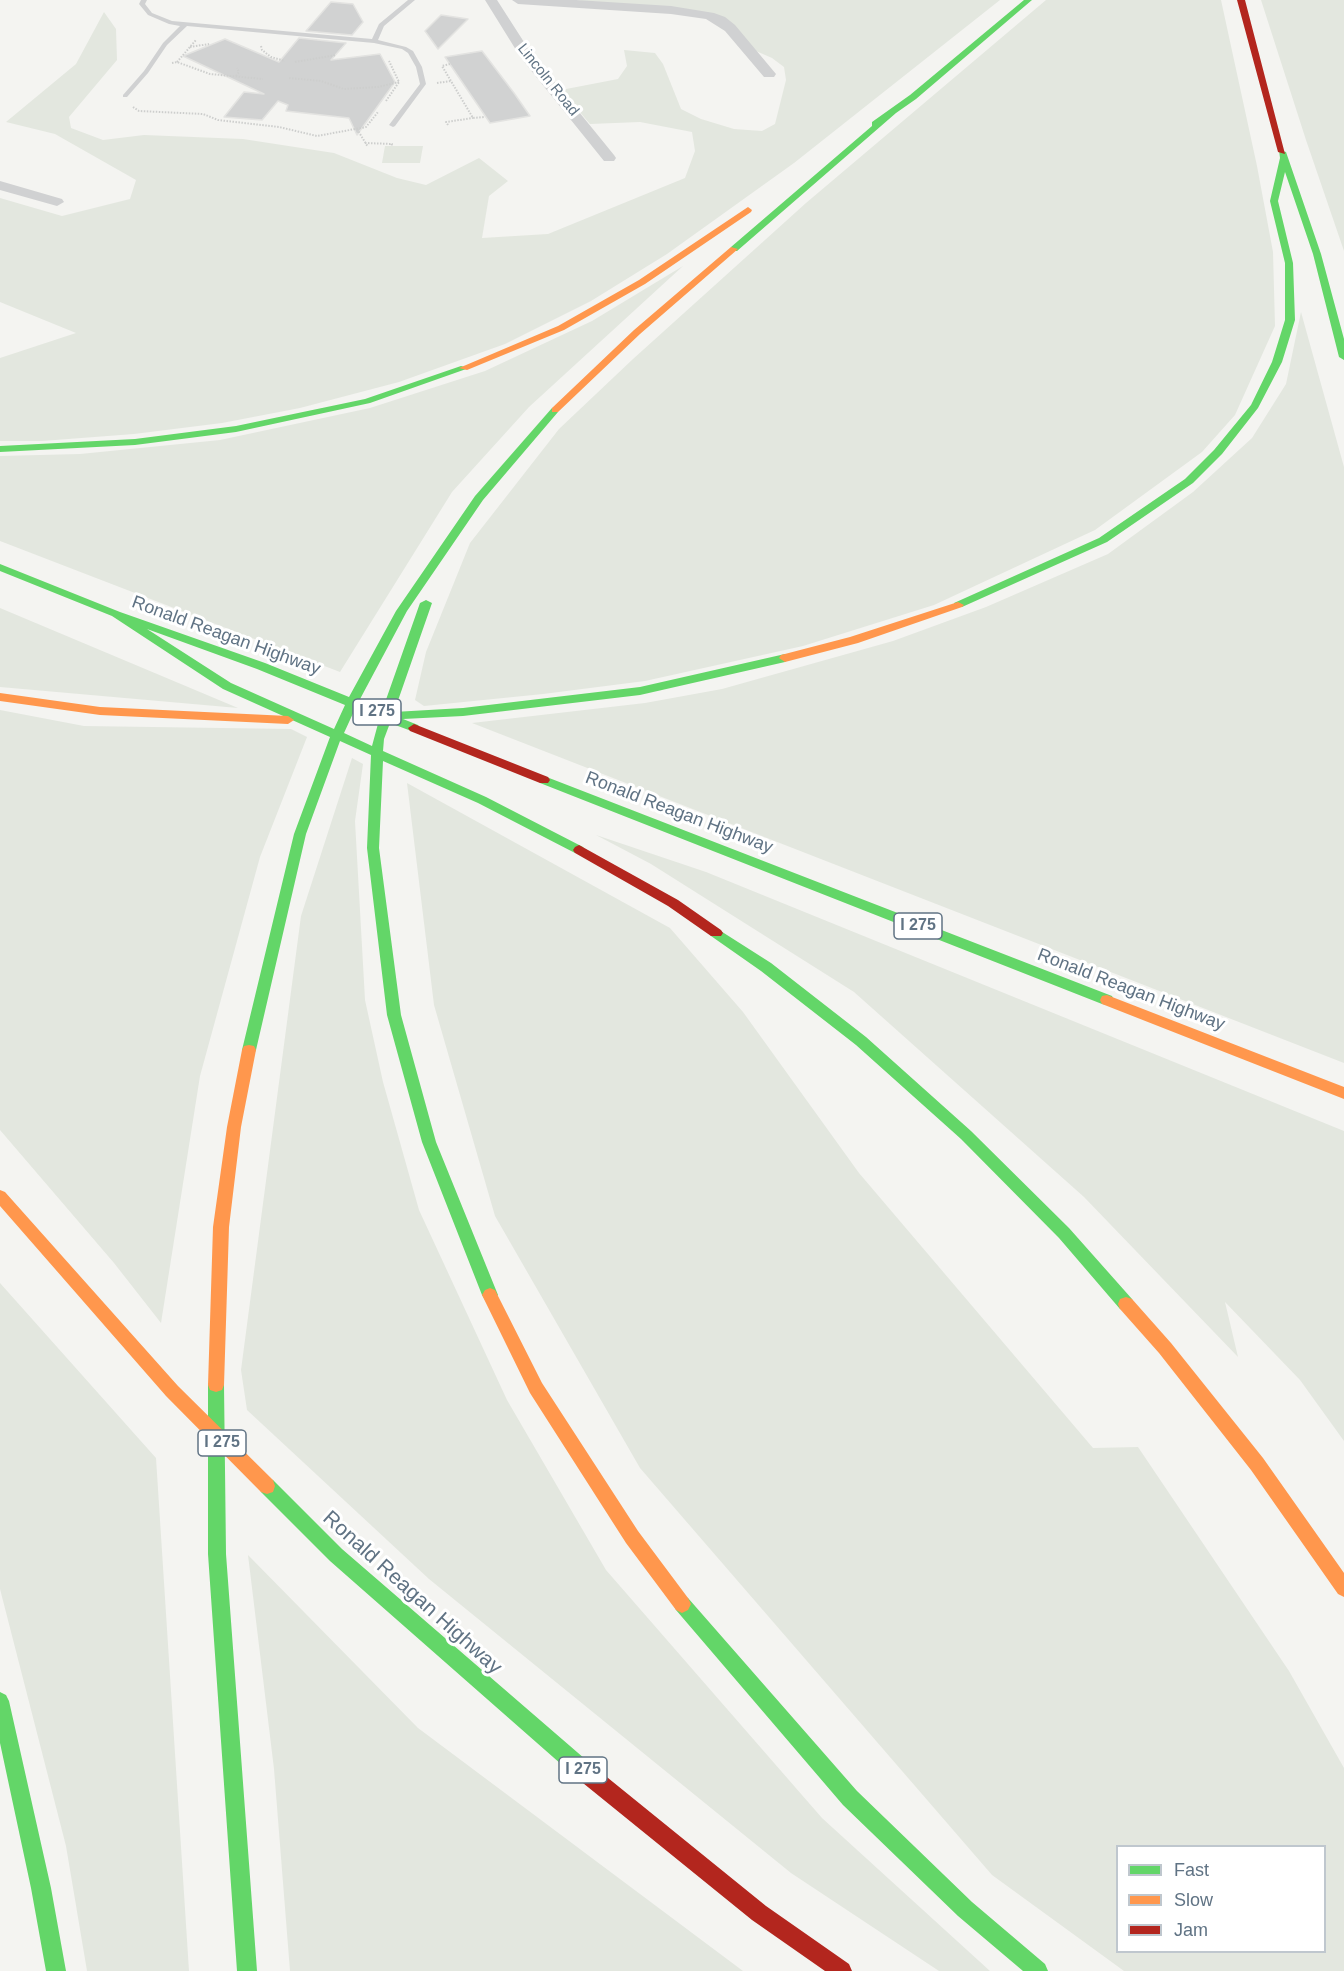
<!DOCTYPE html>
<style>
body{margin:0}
#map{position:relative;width:1344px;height:1971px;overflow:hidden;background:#f4f4f1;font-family:Helvetica,sans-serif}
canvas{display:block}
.legend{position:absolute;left:1116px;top:1845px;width:210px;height:108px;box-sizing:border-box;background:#fff;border:2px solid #bfc7ce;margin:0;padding:8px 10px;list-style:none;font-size:18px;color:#607384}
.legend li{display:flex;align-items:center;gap:12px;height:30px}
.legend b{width:30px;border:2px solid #bfc7ce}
</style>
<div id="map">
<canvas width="1344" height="1971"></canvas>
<ul class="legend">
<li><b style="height:8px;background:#63d668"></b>Fast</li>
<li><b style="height:8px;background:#ff974d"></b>Slow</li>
<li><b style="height:8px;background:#b3261e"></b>Jam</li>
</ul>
</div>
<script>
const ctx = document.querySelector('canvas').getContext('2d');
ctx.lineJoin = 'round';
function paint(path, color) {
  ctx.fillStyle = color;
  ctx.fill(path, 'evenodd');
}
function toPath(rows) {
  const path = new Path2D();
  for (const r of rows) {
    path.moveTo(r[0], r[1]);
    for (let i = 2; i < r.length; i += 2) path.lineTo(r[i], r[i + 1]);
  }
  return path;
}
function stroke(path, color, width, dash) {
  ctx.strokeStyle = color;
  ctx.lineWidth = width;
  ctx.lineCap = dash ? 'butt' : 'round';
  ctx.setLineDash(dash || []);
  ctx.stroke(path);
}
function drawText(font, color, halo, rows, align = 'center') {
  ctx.font = font + ' Helvetica,sans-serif';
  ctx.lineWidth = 6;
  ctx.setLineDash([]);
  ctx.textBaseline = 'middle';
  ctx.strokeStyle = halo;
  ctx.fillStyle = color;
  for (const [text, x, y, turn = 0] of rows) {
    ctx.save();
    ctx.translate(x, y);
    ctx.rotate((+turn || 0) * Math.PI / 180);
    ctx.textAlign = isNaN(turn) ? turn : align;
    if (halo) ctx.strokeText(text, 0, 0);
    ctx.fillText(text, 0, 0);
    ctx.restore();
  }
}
paint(toPath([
 [573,0,1000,0,794,163,667,254,591,301,505,344,399,382,300,408,222,423,134,434,42,441,0,441,0,358,76,333,0,302,0,198,62,216,130,199,136,180,55,134,6,122,76,64,104,12,116,29,117,60,69,117,71,128,103,140,144,135,243,139,334,153,397,178,426,185,479,158,508,181,489,196,482,238,548,234,685,178,695,151,692,132,640,122,590,124,561,90,618,79,627,66,624,50,655,53,663,64,681,109,701,119,734,129,762,131,775,124,786,80,784,67,772,58,756,51,715,15],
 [1046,0,1221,0,1257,166,1273,252,1275,326,1235,415,1202,452,1095,530,934,605,803,646,645,681,543,694,424,706,415,700,426,652,470,543,559,429,633,359,806,203],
 [1261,0,1344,0,1344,251,1306,140],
 [385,146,423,146,420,163,382,163],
 [683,266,529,407,452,492,340,672,0,541,0,456,80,454,220,440,370,408,485,371,592,321],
 [1301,312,1344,467,1344,1063,472,723,645,703,722,689,893,641,986,607,1108,554,1193,492,1252,438,1286,384],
 [0,608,238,708,0,687],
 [0,710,84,726,291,729,307,737,260,857,200,1076,161,1323,114,1263,0,1130],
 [352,758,363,764,355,821,365,1000,383,1082,419,1210,507,1400,606,1570,822,1818,990,1971,939,1971,791,1873,429,1579,247,1410,241,1370,301,916],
 [407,783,670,928,743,1012,859,1173,1093,1448,1138,1447,1289,1671,1344,1768,1344,1971,1124,1971,992,1875,640,1468,495,1216,434,1005],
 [1324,1846,1324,1952,1118,1952,1118,1846],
 [596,835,706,872,1344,1131,1344,1441,1300,1380,1225,1302,1238,1357,1084,1197,854,992,651,864],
 [0,1283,156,1458,189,1971,87,1971,66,1846,0,1589],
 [248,1555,418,1728,743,1971,290,1971,274,1769]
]), '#e3e7df');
const building = toPath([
 [331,2,353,4,363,22,352,35,306,31,331,2],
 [441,15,468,19,438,49,425,31,441,15],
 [299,38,346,43,331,60,380,54,395,82,357,135,349,118,286,111,288,105,278,101,262,120,224,117,244,92,264,94,183,56,225,39,279,62,299,38],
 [482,51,514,93,530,116,490,123,445,57,482,51]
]);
paint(building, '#d1d2d2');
stroke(building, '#e3e3e1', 1.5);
stroke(toPath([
 [261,46,262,50,271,57,285,61],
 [190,47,209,44],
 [177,62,196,40],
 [295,62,336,55],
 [172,63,177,62,210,74,263,79],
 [450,64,442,66,473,118,485,117],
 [236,76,239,72,237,68],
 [289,78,321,81,344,89,378,87,399,82],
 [437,83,451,81],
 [386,101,399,82,389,61],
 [133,107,139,111,203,114,218,120,279,127,317,136,366,127,378,112],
 [448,125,446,122,473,118],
 [357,129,368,147],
 [365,143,392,144,391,146]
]), '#cdcecd', 2, [1.5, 1.5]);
paint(toPath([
 [141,0,147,0,145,4,152,13,172,21,372,39,379,24,408,0,415,0,384,26,378,40,406,47,413,51,422,67,426,84,395,126,393,127,389,125,420,84,416,67,408,53,402,49,374,43,187,26,167,45,148,73,127,97,123,97,123,95,144,71,163,43,180,26,169,24,148,15,139,4,141,0]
]), '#d0d1d2');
paint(toPath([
 [485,0,497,0,531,53,614,155,616,158,614,161,604,161,521,58,485,0],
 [512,0,576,0,671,6,714,13,725,17,735,25,776,74,774,77,764,77,725,31,706,19,671,14,518,4,512,0],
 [0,181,62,199,64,202,57,206,0,190,0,181]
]), '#d0d1d2');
paint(toPath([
 [1024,0,1032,0,916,99,896,113,737,251,731,251,731,247,872,126,872,122,910,95,1024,0],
 [1279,150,1286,152,1321,254,1344,339,1344,360,1339,357,1313,254,1285,172,1278,201,1293,263,1295,320,1282,362,1258,408,1222,454,1193,483,1107,542,962,607,954,607,954,603,1099,538,1185,479,1214,450,1251,405,1272,362,1285,320,1285,263,1270,201,1280,158,1279,150],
 [461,366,469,368,370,403,236,432,135,445,0,452,0,446,135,439,236,426,365,399,461,366],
 [555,407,558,408,558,412,483,500,407,611,359,701,382,711,420,603,426,600,432,603,394,712,463,708,640,687,785,654,791,658,785,662,640,695,463,716,403,719,418,725,420,728,414,732,390,723,384,739,383,751,486,797,583,847,585,850,583,853,575,853,478,803,383,761,379,848,401,1015,436,1142,498,1295,495,1300,490,1302,485,1300,482,1295,422,1142,387,1015,367,848,371,755,340,741,306,834,256,1050,254,1054,249,1055,244,1054,242,1050,294,834,330,737,223,689,112,616,0,571,0,564,120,612,265,663,349,697,396,611,475,496,552,408,555,407],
 [147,629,257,669,345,705,334,729,231,683,147,629],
 [355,709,366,713,362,714,360,717,362,720,379,720,372,746,344,733,355,709],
 [544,776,1112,996,1114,1000,1112,1004,1107,1005,1102,1004,540,783,538,780,544,776],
 [716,928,771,963,866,1037,971,1131,1069,1228,1132,1299,1134,1304,1132,1309,1126,1311,1120,1309,1059,1238,961,1139,856,1045,761,971,711,936,709,933,716,928],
 [216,1378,222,1380,224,1385,226,1554,257,1971,237,1971,208,1554,208,1385,210,1380,216,1378],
 [267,1478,273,1480,342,1549,592,1765,594,1772,592,1779,585,1781,578,1779,330,1561,261,1492,259,1486,261,1480,267,1478],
 [682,1595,688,1598,857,1791,972,1902,1045,1964,1048,1971,1023,1971,958,1916,843,1805,676,1610,673,1604,676,1598,682,1595],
 [0,1692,6,1695,9,1701,51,1888,66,1971,46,1971,31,1888,0,1743,0,1692]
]), '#63d668');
paint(toPath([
 [748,207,752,210,751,212,645,284,564,330,467,370,459,368,558,326,639,280,748,207],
 [731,247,738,249,640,334,558,412,552,412,552,408,634,330,731,247],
 [958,602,964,605,962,607,858,643,785,662,779,658,781,655,850,637,958,602],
 [0,693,100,707,288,716,294,720,288,724,100,715,0,701,0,693],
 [1107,995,1344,1087,1344,1099,1102,1004,1100,1000,1102,996,1107,995],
 [249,1045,254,1046,256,1050,241,1127,229,1227,224,1385,222,1390,216,1392,210,1390,208,1385,213,1227,227,1127,242,1050,244,1046,249,1045],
 [0,1190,5,1192,178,1386,273,1480,275,1486,273,1492,267,1494,261,1492,166,1396,0,1206,0,1190],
 [490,1288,495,1290,542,1383,638,1531,688,1598,691,1604,688,1610,682,1613,676,1610,626,1543,530,1393,482,1295,485,1290,490,1288],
 [1126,1297,1132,1299,1171,1343,1263,1458,1344,1573,1344,1597,1338,1594,1251,1470,1159,1353,1120,1309,1118,1304,1120,1299,1126,1297]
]), '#ff974d');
paint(toPath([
 [1237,0,1245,0,1285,154,1278,152,1237,0],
 [414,724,548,777,550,780,548,783,540,783,410,731,408,728,414,724],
 [579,845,678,900,721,930,723,933,721,936,711,936,668,906,575,853,573,850,575,847,579,845],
 [585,1763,592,1765,766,1906,849,1964,852,1971,825,1971,752,1920,578,1779,576,1772,578,1765,585,1763]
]), '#b3261e');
drawText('15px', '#607384', '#fff', [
 ["Lincoln Road",548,80,51]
]);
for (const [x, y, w] of [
 [377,712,48],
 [918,926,48],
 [222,1443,48],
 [583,1770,48]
]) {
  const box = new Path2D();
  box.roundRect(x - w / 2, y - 13, w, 26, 4.5);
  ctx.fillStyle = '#fff';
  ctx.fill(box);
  stroke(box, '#607384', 1.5);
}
drawText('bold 16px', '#607384', null, [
 ["I 275",377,712],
 ["I 275",918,926],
 ["I 275",222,1443],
 ["I 275",583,1770]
]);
drawText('18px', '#607384', '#fff', [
 ["Ronald Reagan Highway",226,636,20],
 ["Ronald Reagan Highway",679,813,21],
 ["Ronald Reagan Highway",1131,990,21]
]);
drawText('21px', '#607384', '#fff', [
 ["Ronald Reagan Highway",412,1593,42]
]);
</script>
